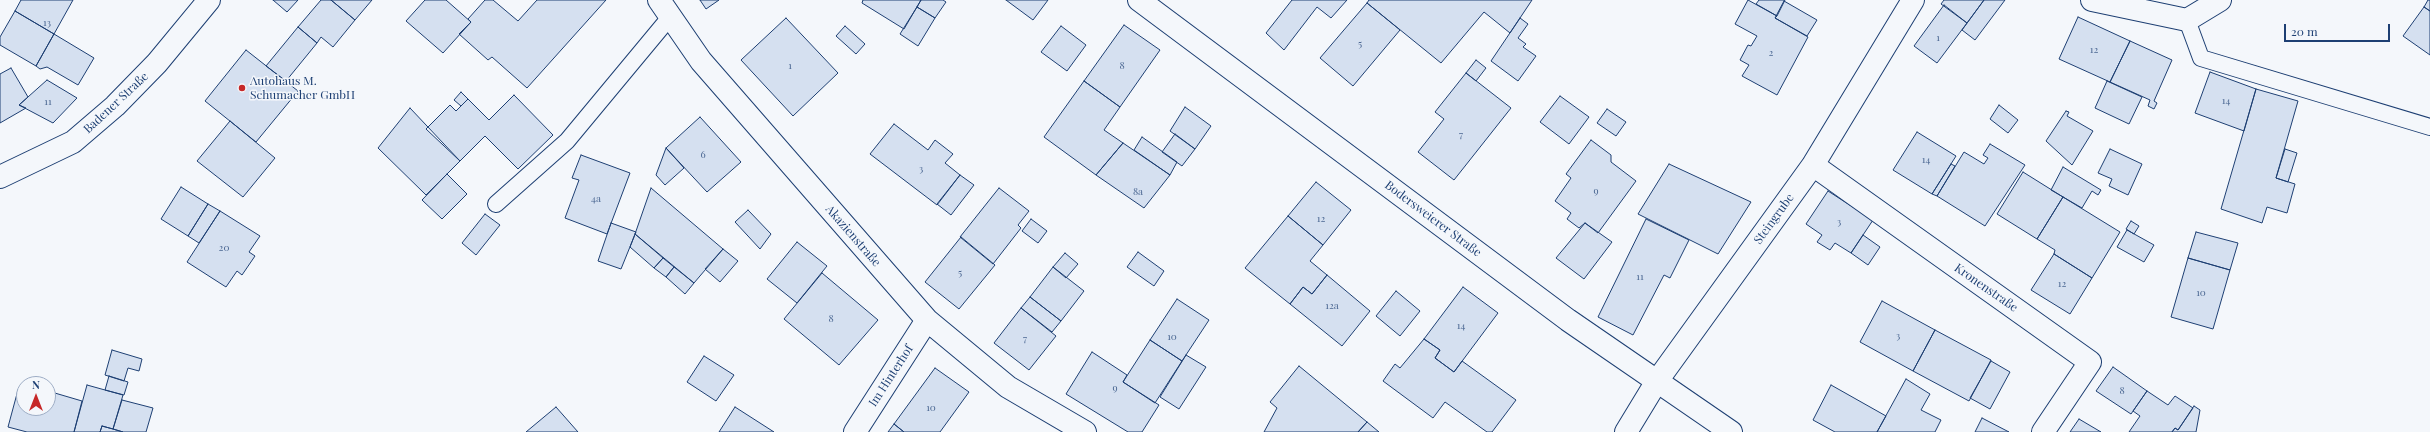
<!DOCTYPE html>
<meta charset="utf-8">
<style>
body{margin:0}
#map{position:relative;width:2430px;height:432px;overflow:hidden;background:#f4f7fb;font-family:"Playfair Display",serif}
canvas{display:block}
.north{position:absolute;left:16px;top:376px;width:40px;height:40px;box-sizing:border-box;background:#f4f7fb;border:1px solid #9eadc5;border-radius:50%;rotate:0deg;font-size:11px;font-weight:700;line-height:16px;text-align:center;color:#1d3f73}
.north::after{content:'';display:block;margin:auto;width:14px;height:18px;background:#c62828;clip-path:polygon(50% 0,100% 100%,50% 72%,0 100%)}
.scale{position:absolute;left:2284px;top:24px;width:106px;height:18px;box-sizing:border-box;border:2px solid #1d3f73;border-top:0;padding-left:5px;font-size:12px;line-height:14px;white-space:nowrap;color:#1d3f73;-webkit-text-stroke:3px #f4f7fb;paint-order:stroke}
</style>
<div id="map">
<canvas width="2430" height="432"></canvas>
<div class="north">N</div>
<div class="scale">20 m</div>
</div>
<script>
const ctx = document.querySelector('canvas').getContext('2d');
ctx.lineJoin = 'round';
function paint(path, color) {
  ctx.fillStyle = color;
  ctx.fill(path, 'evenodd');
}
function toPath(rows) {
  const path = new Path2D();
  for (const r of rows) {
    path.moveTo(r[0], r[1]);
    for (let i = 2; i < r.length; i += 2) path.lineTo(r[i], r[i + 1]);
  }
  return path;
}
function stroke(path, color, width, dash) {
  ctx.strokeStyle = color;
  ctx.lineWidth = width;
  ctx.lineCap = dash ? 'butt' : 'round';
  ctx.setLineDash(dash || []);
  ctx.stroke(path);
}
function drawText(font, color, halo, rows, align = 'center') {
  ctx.font = font + ' "Playfair Display",serif';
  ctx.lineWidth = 3;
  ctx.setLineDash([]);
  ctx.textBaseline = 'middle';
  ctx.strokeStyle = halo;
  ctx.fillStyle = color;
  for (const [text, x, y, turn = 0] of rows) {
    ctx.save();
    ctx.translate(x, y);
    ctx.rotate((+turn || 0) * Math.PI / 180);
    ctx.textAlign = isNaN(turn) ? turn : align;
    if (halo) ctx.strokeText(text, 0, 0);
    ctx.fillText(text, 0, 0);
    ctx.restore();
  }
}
const building = toPath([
 [21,0,73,0,54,34,15,11,21,0],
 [273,0,298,0,287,12,273,0],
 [321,0,331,0,355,20,333,47,321,37,317,43,298,27,321,0],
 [331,0,372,0,355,20,331,0],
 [425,0,446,0,471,22,443,53,406,21,425,0],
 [485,0,493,0,518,21,537,0,606,0,527,88,492,57,488,60,459,34,471,22,468,19,485,0],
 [700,0,719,0,706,9,700,0],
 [863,0,921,0,904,29,862,3,863,0],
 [921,0,943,0,946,2,935,18,917,7,921,0],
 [1006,0,1048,0,1033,20,1006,0],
 [1292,0,1347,0,1331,18,1317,7,1284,50,1266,33,1292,0],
 [1369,0,1532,0,1510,33,1484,12,1441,63,1367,3,1369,0],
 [1748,0,1777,16,1775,18,1808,37,1777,95,1742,76,1749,65,1740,60,1748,45,1751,46,1757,36,1735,24,1748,0],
 [1759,0,1785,0,1777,16,1756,4,1759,0],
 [1944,0,1984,0,1967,23,1941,4,1944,0],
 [1984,0,2005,0,1975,40,1962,30,1984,0],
 [2428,0,2430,0,2430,11,2424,7,2428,0],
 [1784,1,1817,20,1807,36,1775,18,1784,1],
 [1367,3,1400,30,1353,86,1320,58,1367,3],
 [1944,5,1967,23,1937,63,1914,46,1944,5],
 [917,7,935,18,918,46,900,34,917,7],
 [2424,7,2430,11,2430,55,2403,36,2424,7],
 [15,11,54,34,36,66,0,45,0,37,15,11],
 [2078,17,2130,41,2110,82,2059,59,2078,17],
 [786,18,838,73,793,116,741,60,786,18],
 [1520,18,1528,24,1518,38,1526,44,1523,47,1536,56,1518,81,1491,61,1520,18],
 [1124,25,1160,50,1120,107,1084,81,1124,25],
 [845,26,865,44,856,54,836,36,845,26],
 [1061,26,1086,45,1067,71,1041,52,1061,26],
 [298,27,317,43,286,81,266,66,298,27],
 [54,34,94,58,78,85,47,67,40,69,36,66,54,34],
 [2130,41,2172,60,2154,101,2157,103,2154,109,2148,106,2150,100,2110,82,2130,41],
 [246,50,298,91,256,142,205,101,246,50],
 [1476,60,1486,68,1476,81,1466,73,1476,60],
 [11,68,28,97,19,105,26,108,0,123,0,74,11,68],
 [2210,72,2256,89,2244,131,2195,113,2210,72],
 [1466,73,1511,108,1454,180,1418,152,1444,119,1435,112,1466,73],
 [47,80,77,98,53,123,19,105,47,80],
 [1084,81,1120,107,1104,130,1123,143,1096,175,1044,137,1084,81],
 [2107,81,2142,97,2129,124,2095,108,2107,81],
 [2256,89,2298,101,2276,178,2295,184,2287,213,2267,207,2262,223,2221,209,2256,89],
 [461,92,468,99,461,106,454,100,461,92],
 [514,95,553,135,518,169,485,136,460,161,426,129,450,105,456,111,468,99,489,120,514,95],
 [1560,96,1589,117,1569,144,1540,122,1560,96],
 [1999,105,2018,120,2008,133,1990,119,1999,105],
 [1185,107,1211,126,1195,149,1170,131,1185,107],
 [410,108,460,161,426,195,378,148,410,108],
 [1607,109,1626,122,1616,136,1597,123,1607,109],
 [2066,111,2069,112,2067,116,2093,131,2072,165,2046,141,2066,111],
 [700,117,741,162,707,192,666,148,700,117],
 [230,121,275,158,243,197,197,161,230,121],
 [894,124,928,150,935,140,953,154,945,163,960,175,937,205,870,154,894,124],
 [1917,132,1956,156,1932,194,1893,170,1917,132],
 [1175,134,1195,149,1182,166,1162,152,1175,134],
 [1142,137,1177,162,1170,175,1134,150,1142,137],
 [1591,140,1611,155,1611,162,1636,181,1598,233,1585,223,1579,228,1567,219,1571,213,1555,201,1571,178,1566,174,1591,140],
 [1123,143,1170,175,1144,208,1096,175,1123,143],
 [1990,144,2025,165,1985,226,1937,196,1964,152,1984,164,1988,158,1983,155,1990,144],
 [666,148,684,168,665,185,656,175,666,148],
 [2110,149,2142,164,2128,195,2109,186,2112,179,2098,173,2110,149],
 [2285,149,2297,153,2288,182,2276,178,2285,149],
 [581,155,630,173,607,234,565,218,579,180,572,178,581,155],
 [1669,164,1751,202,1718,254,1638,214,1669,164],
 [1951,164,1955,166,1937,196,1932,194,1951,164],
 [2063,167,2101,190,2098,195,2092,191,2082,208,2051,190,2063,167],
 [2023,172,2063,197,2037,239,1997,214,2023,172],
 [447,174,467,194,442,219,422,200,447,174],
 [960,175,974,185,951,215,937,204,960,175],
 [1316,182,1351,210,1323,245,1288,216,1316,182],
 [181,187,208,204,188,236,161,219,181,187],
 [651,188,723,249,694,283,635,234,651,188],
 [999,188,1029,211,1018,225,1021,228,993,264,960,237,999,188],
 [1828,191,1873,220,1851,253,1835,243,1830,250,1817,242,1822,235,1806,224,1828,191],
 [2063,197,2120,232,2092,278,2054,254,2055,250,2037,239,2063,197],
 [208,204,220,211,199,243,188,236,208,204],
 [748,210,771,234,760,249,735,222,748,210],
 [220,211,260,236,249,252,255,256,242,275,237,271,226,287,187,262,220,211],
 [485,214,500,225,476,255,462,243,485,214],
 [1288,216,1323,245,1310,261,1327,275,1312,294,1303,287,1290,304,1245,268,1288,216],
 [1031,219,1047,231,1038,243,1022,231,1031,219],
 [1646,219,1689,240,1670,278,1664,275,1633,335,1598,317,1646,219],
 [2131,221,2139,226,2134,234,2126,229,2131,221],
 [611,223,636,232,621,269,598,261,611,223],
 [1585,223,1612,242,1584,279,1556,258,1585,223],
 [2127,230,2154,245,2144,262,2117,247,2127,230],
 [2196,232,2238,243,2230,270,2188,258,2196,232],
 [635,234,663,258,654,268,630,247,635,234],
 [1863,235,1880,247,1868,265,1851,253,1863,235],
 [961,237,995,265,959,309,925,282,961,237],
 [797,242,827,266,797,303,767,279,797,242],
 [723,249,738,261,720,282,705,269,723,249],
 [1138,252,1164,271,1154,286,1127,267,1138,252],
 [1065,253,1078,264,1066,278,1053,267,1065,253],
 [2054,254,2092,278,2070,314,2031,290,2054,254],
 [663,258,674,267,666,277,654,268,663,258],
 [2188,258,2230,270,2213,329,2171,317,2188,258],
 [674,267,694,283,685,294,666,277,674,267],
 [1053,267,1084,291,1061,321,1030,297,1053,267],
 [822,273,878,320,839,365,784,319,822,273],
 [1327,275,1370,311,1342,346,1290,304,1303,287,1312,294,1327,275],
 [1463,287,1498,313,1454,372,1435,358,1440,350,1424,339,1463,287],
 [1396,291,1420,311,1400,336,1376,316,1396,291],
 [1030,297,1061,321,1052,332,1021,308,1030,297],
 [1177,299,1209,320,1182,361,1150,340,1177,299],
 [1882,301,1935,330,1913,371,1860,342,1882,301],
 [1021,308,1056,336,1029,370,994,343,1021,308],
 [1935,330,1991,360,1969,401,1913,371,1935,330],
 [1424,339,1440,350,1435,358,1454,372,1462,361,1516,400,1492,432,1487,432,1445,402,1433,418,1383,381,1395,364,1400,368,1424,339],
 [1150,340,1182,361,1155,403,1123,382,1150,340],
 [112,350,142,359,139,371,128,368,124,381,105,375,112,350],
 [1092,352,1127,375,1123,382,1159,405,1142,432,1128,432,1066,394,1092,352],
 [1186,355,1206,367,1179,409,1160,397,1186,355],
 [704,356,734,375,716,401,687,382,704,356],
 [1991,361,2010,372,1990,409,1970,398,1991,361],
 [1299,366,1367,422,1358,432,1264,432,1277,408,1270,402,1299,366],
 [2113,367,2147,391,2131,414,2096,391,2113,367],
 [935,368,969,392,940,432,904,432,894,424,935,368],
 [109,376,128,382,124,395,105,390,109,376],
 [1906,379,1930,394,1921,410,1941,420,1935,432,1877,432,1906,379],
 [87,385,123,395,113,429,102,426,100,432,74,432,87,385],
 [1831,385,1886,416,1877,432,1835,432,1813,420,1831,385],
 [18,390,24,391,24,408,48,408,48,391,82,401,74,432,27,432,8,427,18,390],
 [2147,391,2168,405,2175,396,2193,408,2178,430,2175,428,2172,432,2129,432,2140,416,2133,411,2147,391],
 [122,400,153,408,146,432,123,432,113,429,122,400],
 [2194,406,2200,410,2196,432,2172,432,2175,428,2178,430,2194,406],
 [556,407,578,432,526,432,556,407],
 [735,407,774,432,719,432,735,407],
 [1982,418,2009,432,1975,432,1982,418],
 [2079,419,2101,432,2070,432,2079,419],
 [1367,422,1379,432,1358,432,1367,422],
 [894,424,904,432,888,432,894,424],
 [102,426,113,429,123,432,100,432,102,426]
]);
paint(building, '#d5e0f0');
stroke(building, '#1d3f73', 1);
const service = toPath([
 [2187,20,2201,58,2430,127],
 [496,204,567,141,670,17]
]);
const minor = toPath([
 [659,0,701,61,927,320,1008,387,1085,432],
 [2092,0,2187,20,2220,0],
 [1813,165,2090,362,2043,432],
 [855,432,927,320],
 [1626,432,1657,381,1813,165,1913,0]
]);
const tertiary = toPath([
 [1139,0,1568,320,1731,432],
 [0,177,73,142,115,106,157,63,209,0]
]);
stroke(service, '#1d3f73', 18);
stroke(minor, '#1d3f73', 24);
stroke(tertiary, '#1d3f73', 24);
stroke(service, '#f4f7fb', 16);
stroke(minor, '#f4f7fb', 22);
stroke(tertiary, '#f4f7fb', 22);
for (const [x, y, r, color] of [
 [242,88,4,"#c62828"]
]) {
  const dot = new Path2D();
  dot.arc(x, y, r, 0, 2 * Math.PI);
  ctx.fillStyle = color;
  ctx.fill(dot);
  stroke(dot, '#f4f7fb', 1.5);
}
drawText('10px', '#4b6792', null, [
 ["13",47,23],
 ["1",1938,38],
 ["5",1360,44],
 ["12",2094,50],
 ["2",1771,53],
 ["1",790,66],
 ["8",1122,66],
 ["14",2226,101],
 ["11",48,102],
 ["7",1461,135],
 ["6",703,155],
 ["14",1926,160],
 ["3",921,169],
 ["9",1596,191],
 ["8a",1138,192],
 ["4a",596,199],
 ["12",1321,219],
 ["3",1839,222],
 ["20",224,248],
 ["5",960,273],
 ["11",1640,277],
 ["12",2062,284],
 ["10",2201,293],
 ["12a",1332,306],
 ["8",831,319],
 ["14",1461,326],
 ["3",1898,336],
 ["10",1172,337],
 ["7",1025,339],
 ["9",1115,388],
 ["8",2122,391],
 ["10",931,408]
]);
drawText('12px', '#1d3f73', '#f4f7fb', [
 ["Autohaus M.",250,81],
 ["Schumacher GmbH",250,95]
], 'left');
drawText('12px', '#1d3f73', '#f4f7fb', [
 ["Badener Straße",116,103,-43],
 ["Bodersweierer Straße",1433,219,37],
 ["Steingrube",1774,219,-54],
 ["Akazienstraße",853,236,49],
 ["Kronenstraße",1986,288,35],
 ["Im Hinterhof",891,376,-57]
]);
</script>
